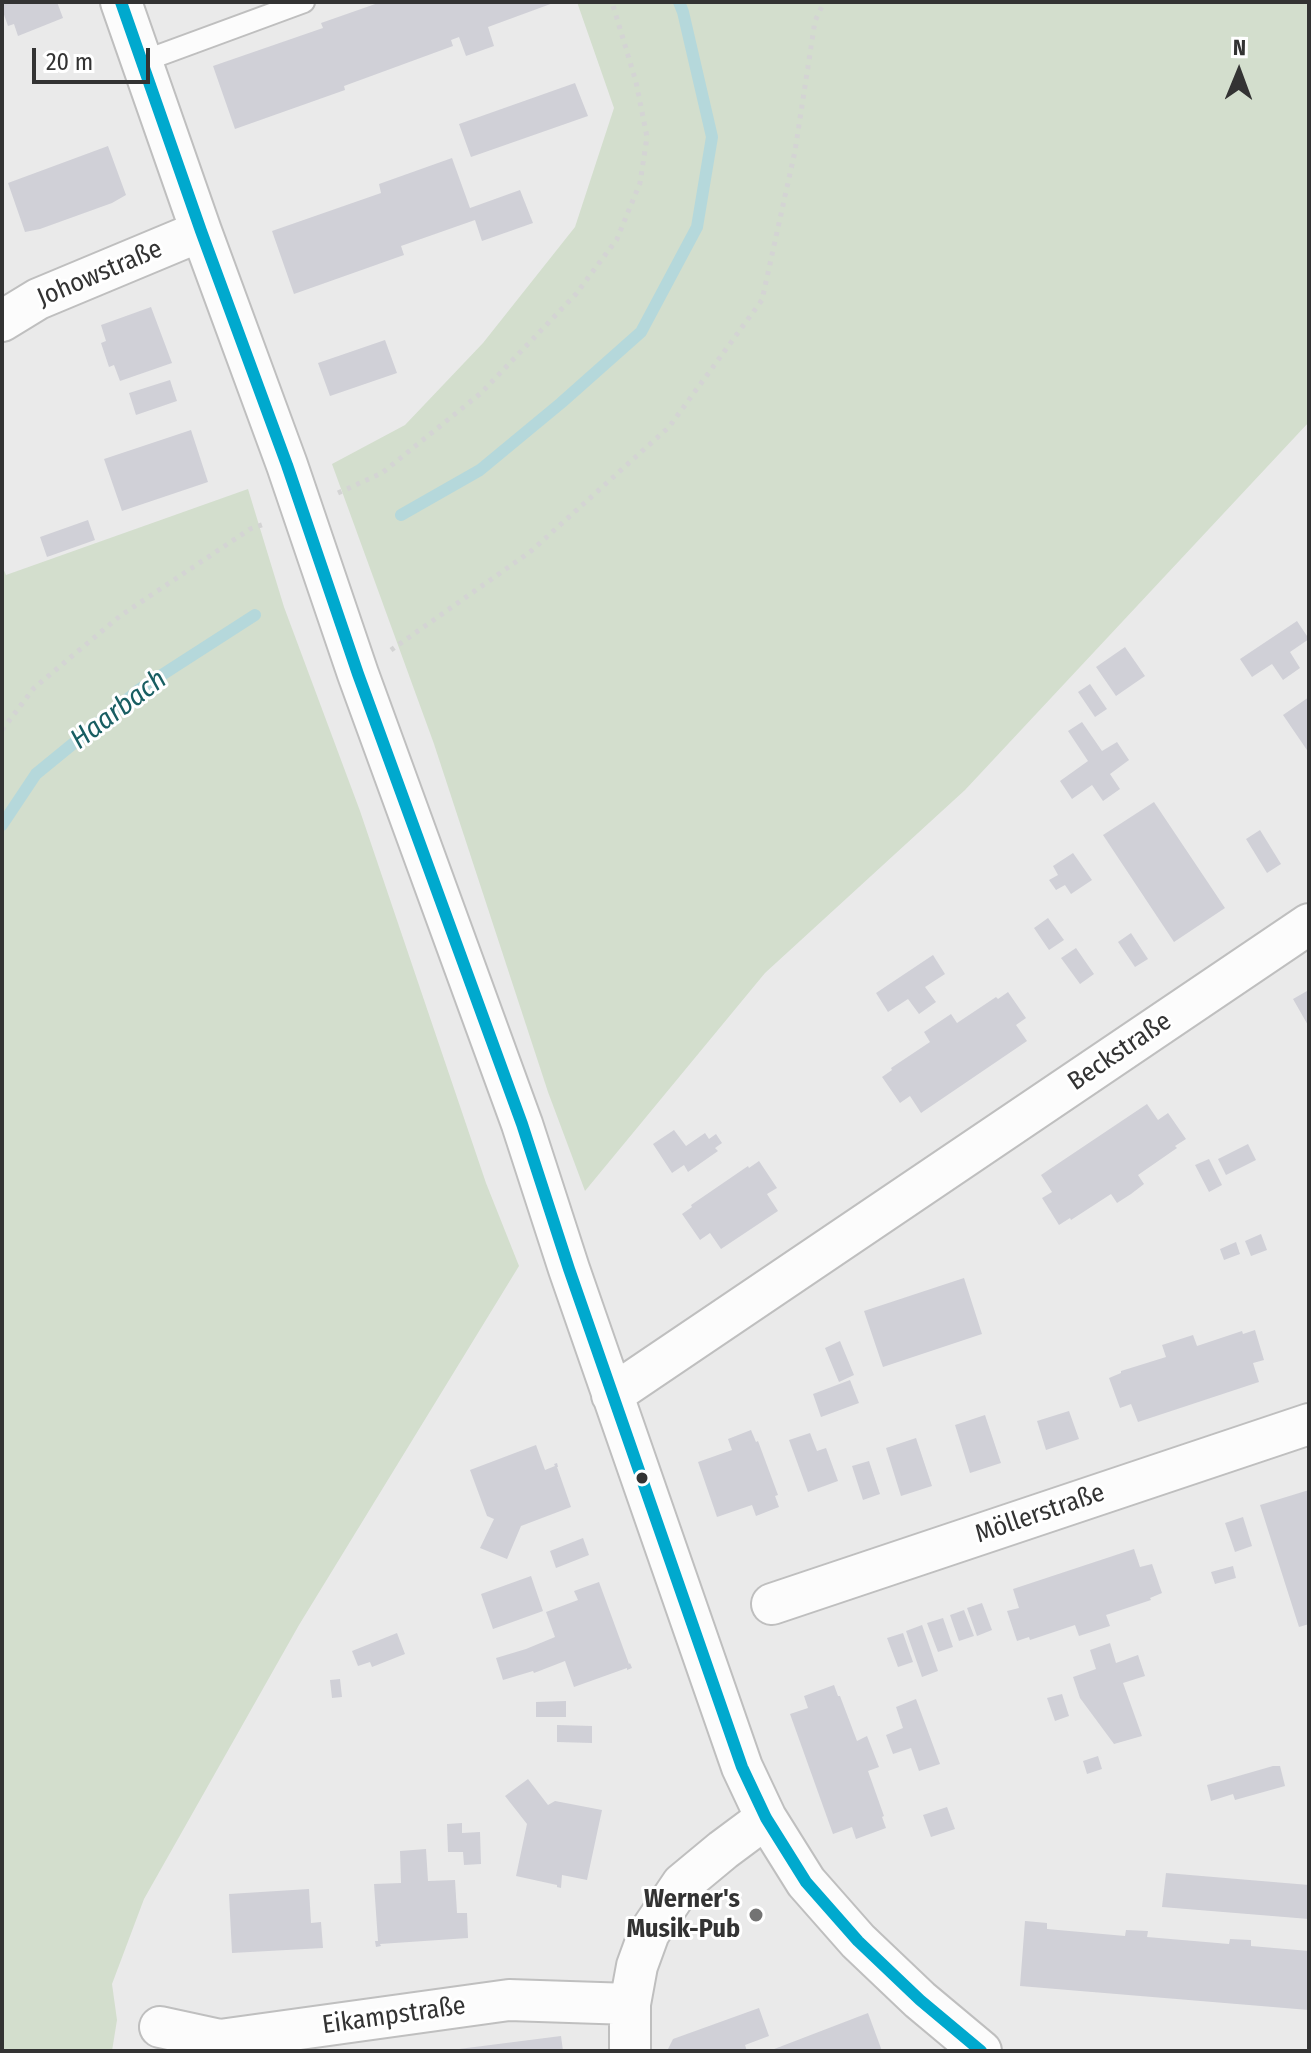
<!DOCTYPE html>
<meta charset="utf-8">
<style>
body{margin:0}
#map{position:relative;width:1311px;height:2053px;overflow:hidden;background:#eaeaea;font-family:"Fira Sans Condensed",sans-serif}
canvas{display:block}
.frame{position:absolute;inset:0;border:4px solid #333;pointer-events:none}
.north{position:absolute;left:1199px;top:32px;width:80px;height:80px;-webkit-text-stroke:6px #fff;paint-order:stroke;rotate:1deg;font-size:22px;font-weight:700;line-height:32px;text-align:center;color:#333}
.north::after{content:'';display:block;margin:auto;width:28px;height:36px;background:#333;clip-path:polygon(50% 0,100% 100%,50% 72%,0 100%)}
.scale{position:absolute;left:32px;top:48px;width:118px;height:36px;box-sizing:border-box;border:4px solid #333;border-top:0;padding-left:10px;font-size:24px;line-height:28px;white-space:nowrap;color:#333;-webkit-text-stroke:6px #fff;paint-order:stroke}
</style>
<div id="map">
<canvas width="1311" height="2053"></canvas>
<div class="frame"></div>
<div class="north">N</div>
<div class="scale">20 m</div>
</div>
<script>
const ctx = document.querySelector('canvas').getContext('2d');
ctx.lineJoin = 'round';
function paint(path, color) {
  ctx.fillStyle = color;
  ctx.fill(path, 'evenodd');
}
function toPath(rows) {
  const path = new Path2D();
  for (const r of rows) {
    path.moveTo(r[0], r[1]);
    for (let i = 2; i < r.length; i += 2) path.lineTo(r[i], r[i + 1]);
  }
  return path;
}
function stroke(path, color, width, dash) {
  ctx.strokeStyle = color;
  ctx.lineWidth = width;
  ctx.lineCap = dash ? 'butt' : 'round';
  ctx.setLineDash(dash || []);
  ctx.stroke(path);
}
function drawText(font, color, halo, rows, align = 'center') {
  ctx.font = font + ' "Fira Sans Condensed",sans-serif';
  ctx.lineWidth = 6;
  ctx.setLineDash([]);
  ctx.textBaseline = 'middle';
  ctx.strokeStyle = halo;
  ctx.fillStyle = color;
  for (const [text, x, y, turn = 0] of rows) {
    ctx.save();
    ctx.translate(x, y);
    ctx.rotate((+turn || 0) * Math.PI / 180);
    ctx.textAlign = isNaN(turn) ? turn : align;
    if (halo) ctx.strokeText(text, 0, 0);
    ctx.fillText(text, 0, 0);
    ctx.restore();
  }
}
paint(toPath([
 [577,2,1309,2,1309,422,965,790,765,973,585,1191,548,1092,434,744,332,464,405,425,483,343,575,227,614,108],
 [248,489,284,607,360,811,486,1183,519,1266,299,1625,144,1899,112,1984,117,2020,112,2051,2,2051,2,566,6,575]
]), '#d3decd');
stroke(toPath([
 [401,515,480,470,561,403,641,332,697,227,712,137,683,12,679,2],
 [2,825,36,774,140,689,255,615]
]), '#b5d8db', 12);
paint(toPath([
 [2,2,57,2,63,18,18,36,14,24,8,26,2,9],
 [381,2,556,2,488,27,494,46,466,56,459,37,451,40,453,46,344,86,345,90,235,129,213,66,323,28,321,23],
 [575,83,588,116,471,157,459,124],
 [108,146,126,195,112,203,40,229,25,232,8,183],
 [452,158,470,208,520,190,533,223,482,241,475,220,401,246,404,255,294,294,272,231,381,193,379,184],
 [151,307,172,363,120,381,114,365,109,367,101,343,106,341,101,325],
 [385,340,397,373,330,396,318,363],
 [170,380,177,401,136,415,129,393],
 [191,430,208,482,122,511,104,459],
 [88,520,95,540,47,557,40,537],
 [1297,621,1309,639,1290,652,1300,668,1283,680,1272,664,1252,677,1240,659],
 [1125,647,1145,676,1116,696,1096,667],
 [1090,684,1107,709,1095,717,1078,692],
 [1309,697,1309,753,1283,715],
 [1082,722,1102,751,1117,742,1129,760,1110,774,1120,789,1103,801,1092,785,1072,799,1060,781,1088,761,1068,731],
 [1154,802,1225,908,1174,942,1103,835],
 [1260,830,1281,864,1267,873,1246,839],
 [1073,853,1092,880,1071,894,1065,885,1056,890,1049,880,1058,875,1053,866],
 [1048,918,1064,940,1049,950,1034,928],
 [1131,933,1148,959,1135,967,1118,942],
 [1076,948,1094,974,1080,984,1061,958],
 [933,955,945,974,925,987,936,1002,919,1014,908,999,888,1012,876,993],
 [1307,991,1309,995,1309,1027,1293,999],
 [1008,992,1026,1018,1016,1025,1027,1041,921,1113,910,1096,900,1103,882,1077,892,1070,891,1068,930,1042,924,1032,951,1014,957,1023,996,997,998,999],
 [1147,1104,1158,1120,1168,1113,1186,1139,1175,1146,1177,1148,1138,1175,1144,1184,1131,1194,1117,1203,1111,1194,1071,1220,1070,1218,1059,1225,1042,1198,1052,1192,1041,1175],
 [674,1130,686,1146,705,1133,709,1139,716,1134,722,1143,715,1148,718,1151,688,1172,684,1165,672,1173,653,1144],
 [1248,1144,1256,1160,1226,1175,1218,1159],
 [1209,1159,1222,1185,1209,1192,1195,1165],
 [759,1161,777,1188,767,1194,778,1211,721,1249,710,1233,700,1240,682,1214,692,1207,691,1205,748,1166,749,1168],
 [1261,1234,1267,1250,1251,1256,1245,1241],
 [1236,1242,1240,1254,1224,1260,1220,1249],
 [964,1278,982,1334,883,1367,864,1311],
 [1255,1330,1264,1360,1253,1363,1259,1382,1138,1422,1131,1404,1120,1408,1109,1378,1121,1373,1121,1371,1166,1357,1162,1345,1193,1335,1197,1346,1242,1331,1243,1334],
 [840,1341,854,1375,839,1382,825,1348],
 [850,1380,859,1403,821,1417,813,1394],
 [1069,1411,1079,1439,1046,1450,1037,1421],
 [985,1415,1001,1463,970,1473,955,1425],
 [751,1430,756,1442,758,1441,778,1495,775,1496,779,1507,756,1516,752,1505,717,1517,698,1462,732,1450,728,1439],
 [810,1433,817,1451,826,1448,838,1481,808,1492,789,1440],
 [916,1438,932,1486,901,1496,886,1448],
 [536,1445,545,1470,555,1466,554,1464,557,1463,558,1467,557,1467,571,1507,521,1526,507,1559,480,1548,494,1519,487,1516,470,1470],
 [869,1461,880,1494,863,1500,852,1466],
 [1309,1490,1309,1624,1299,1627,1260,1505],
 [1243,1517,1252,1546,1235,1552,1225,1523],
 [583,1538,589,1555,556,1568,550,1551],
 [1134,1549,1140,1567,1152,1564,1162,1593,1150,1598,1151,1600,1106,1615,1110,1626,1079,1636,1075,1625,1030,1640,1029,1637,1017,1641,1007,1611,1019,1608,1013,1589],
 [1233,1566,1236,1578,1215,1584,1211,1572],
 [531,1576,543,1611,493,1629,481,1594],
 [599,1582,629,1664,630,1663,632,1668,627,1670,627,1668,574,1687,565,1661,534,1673,533,1671,503,1680,496,1658,526,1649,555,1637,546,1612,578,1600,574,1591],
 [982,1603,992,1630,977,1636,967,1608],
 [964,1610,974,1636,959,1641,950,1615],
 [943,1618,953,1647,938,1652,927,1623],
 [922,1625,938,1671,922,1677,906,1631],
 [397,1633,405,1654,372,1667,370,1662,358,1666,352,1651],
 [903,1633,913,1662,898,1667,887,1638],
 [1110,1643,1116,1663,1138,1655,1145,1676,1123,1683,1142,1736,1114,1744,1080,1698,1073,1677,1096,1669,1090,1650],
 [340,1679,342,1697,332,1698,330,1680],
 [834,1685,838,1696,840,1696,857,1741,867,1736,879,1767,868,1771,884,1816,882,1817,886,1828,856,1839,852,1827,833,1834,790,1714,808,1708,804,1696],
 [1062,1694,1069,1716,1055,1721,1047,1698],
 [916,1699,940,1764,919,1771,911,1748,893,1754,886,1735,903,1728,896,1707],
 [566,1701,566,1717,536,1717,536,1702],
 [557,1725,592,1726,592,1743,557,1742],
 [1098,1756,1102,1769,1087,1774,1083,1761],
 [1273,1766,1280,1766,1285,1786,1235,1800,1233,1794,1211,1801,1207,1785],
 [528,1779,548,1805,555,1801,602,1810,587,1880,562,1875,561,1888,557,1887,557,1885,516,1876,527,1824,505,1796],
 [947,1807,955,1829,931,1837,923,1815],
 [462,1823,462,1833,480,1832,481,1864,464,1865,463,1852,448,1852,447,1824],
 [426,1849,428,1881,455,1880,457,1913,467,1913,468,1938,380,1944,381,1946,376,1947,375,1941,378,1941,374,1884,401,1883,400,1851],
 [1166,1873,1309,1885,1309,1919,1162,1907],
 [309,1889,311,1923,321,1922,323,1948,232,1953,229,1894],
 [1025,1921,1047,1923,1047,1929,1125,1936,1126,1930,1148,1931,1147,1937,1229,1944,1230,1939,1251,1940,1251,1946,1309,1951,1309,2010,1020,1986],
 [759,2008,769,2036,745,2045,747,2051,667,2051,673,2039],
 [868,2013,882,2051,769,2051],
 [561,2036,563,2051,459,2051,459,2049]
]), '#d0d0d7');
const service = toPath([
 [141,62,304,2]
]);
const minor = toPath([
 [121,2,201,231,287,465,358,674,522,1124,569,1269,742,1767,766,1818,806,1882,858,1941,920,2000,981,2051],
 [2,321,38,299,201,231],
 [612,1395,1309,924],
 [772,1604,1309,1424],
 [160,2027,220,2040,509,2000,630,2004],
 [630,2051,630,2004,637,1966,649,1933,682,1884,723,1850,766,1818]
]);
stroke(service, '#bfbfbf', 24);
stroke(minor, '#bfbfbf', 44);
stroke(toPath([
 [338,493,382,473,481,393,576,294,617,239,640,183,647,137,636,82,612,2],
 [391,650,530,552,669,427,762,300,795,151,815,21,824,2],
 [2,730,34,688,120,616,250,529,267,523]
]), '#d4d4d4', 5, [4, 6]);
stroke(service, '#fcfcfc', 20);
stroke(minor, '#fcfcfc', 40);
stroke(toPath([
 [121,2,201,231,287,465,358,674,522,1124,569,1269,742,1767,766,1818,806,1882,858,1941,920,2000,981,2051]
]), '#00a9ce', 12);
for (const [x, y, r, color] of [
 [642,1478,7,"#333"],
 [756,1915,8,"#737373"]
]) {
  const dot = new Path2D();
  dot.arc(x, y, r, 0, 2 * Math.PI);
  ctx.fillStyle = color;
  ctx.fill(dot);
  stroke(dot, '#fff', 3);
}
drawText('26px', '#333', '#fff', [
 ["Johowstraße",100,274,-23],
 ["Beckstraße",1120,1052,-34],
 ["Möllerstraße",1040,1514,-19],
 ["Eikampstraße",394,2016,-8]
]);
drawText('bold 26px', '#333', '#fff', [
 ["Werner's",740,1900],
 ["Musik-Pub",740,1930]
], 'right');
drawText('italic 28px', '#185e62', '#fff', [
 ["Haarbach",119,710,-37]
]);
</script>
